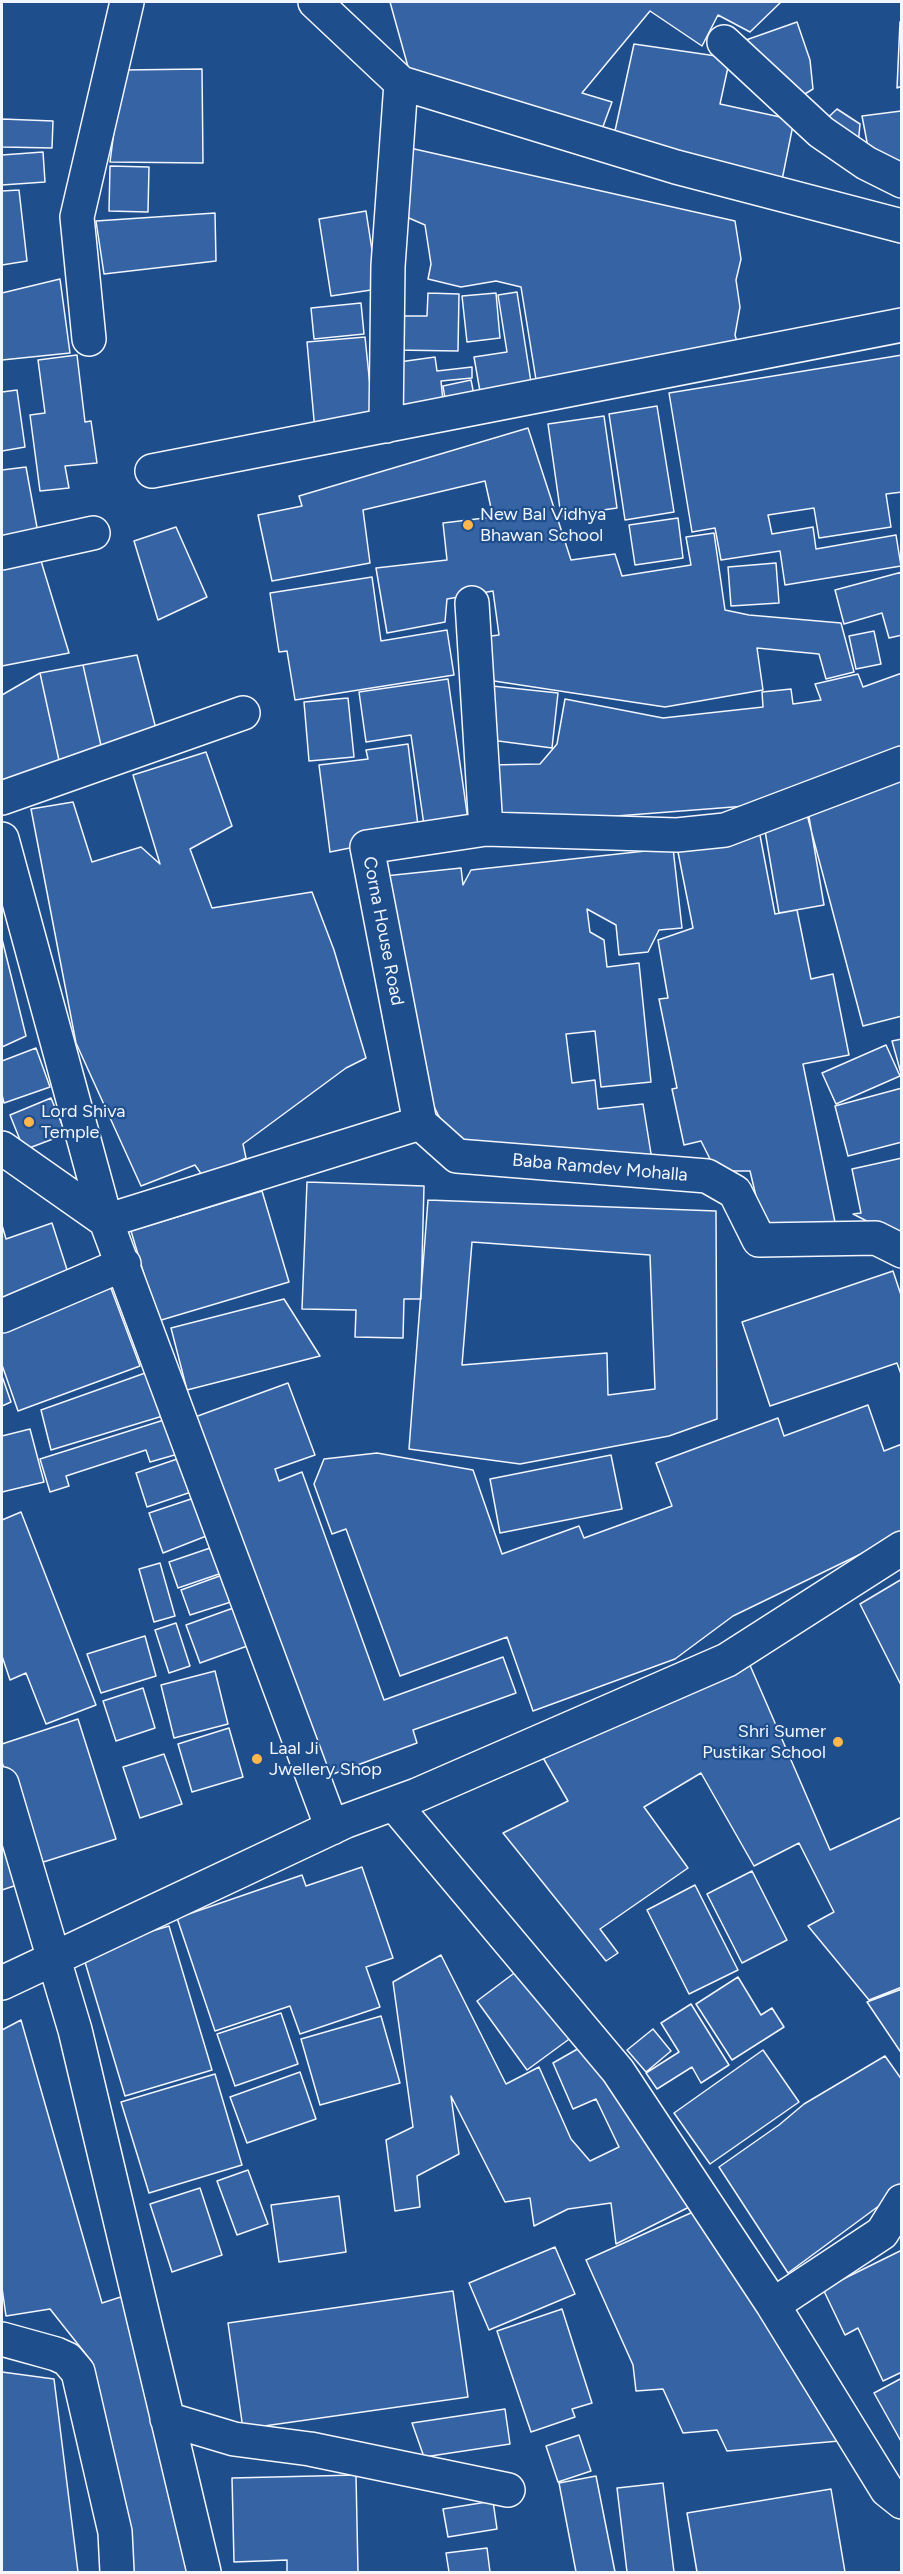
<!DOCTYPE html>
<style>
body{margin:0}
#map{position:relative;width:903px;height:2574px;overflow:hidden;background:#1f4e8c;font-family:Figtree,sans-serif}
canvas{display:block}
.frame{position:absolute;inset:0;border:3px solid #f2f6ff;pointer-events:none}
</style>
<div id="map">
<canvas width="903" height="2574"></canvas>
<div class="frame"></div>
</div>
<script>
const ctx = document.querySelector('canvas').getContext('2d');
ctx.lineJoin = 'round';
function paint(path, color) {
  ctx.fillStyle = color;
  ctx.fill(path, 'evenodd');
}
function toPath(rows) {
  const path = new Path2D();
  for (const r of rows) {
    path.moveTo(r[0], r[1]);
    for (let i = 2; i < r.length; i += 2) path.lineTo(r[i], r[i + 1]);
  }
  return path;
}
function stroke(path, color, width, dash) {
  ctx.strokeStyle = color;
  ctx.lineWidth = width;
  ctx.lineCap = dash ? 'butt' : 'round';
  ctx.setLineDash(dash || []);
  ctx.stroke(path);
}
function drawText(font, color, halo, rows, align = 'center') {
  ctx.font = font + ' Figtree,sans-serif';
  ctx.lineWidth = 4.5;
  ctx.setLineDash([]);
  ctx.textBaseline = 'middle';
  ctx.strokeStyle = halo;
  ctx.fillStyle = color;
  for (const [text, x, y, turn = 0] of rows) {
    ctx.save();
    ctx.translate(x, y);
    ctx.rotate((+turn || 0) * Math.PI / 180);
    ctx.textAlign = isNaN(turn) ? turn : align;
    if (halo) ctx.strokeText(text, 0, 0);
    ctx.fillText(text, 0, 0);
    ctx.restore();
  }
}
const building = toPath([
 [390,2,781,2,750,32,718,15,702,46,650,11,582,93,612,102,601,132,410,74,390,2],
 [902,21,902,86,897,88,900,22,902,21],
 [797,22,810,60,813,89,795,100,746,40,797,22],
 [634,44,730,58,720,104,794,120,781,185,613,140,634,44],
 [202,69,203,163,110,162,122,70,202,69],
 [837,109,860,124,858,146,819,126,837,109],
 [901,111,902,162,871,163,862,116,901,111],
 [2,119,53,121,52,148,2,147,2,119],
 [401,146,735,221,741,259,736,280,740,307,735,335,740,352,538,392,521,287,496,281,461,287,428,279,431,264,425,225,402,215,401,146],
 [43,152,45,182,2,185,2,155,43,152],
 [110,166,149,167,148,212,109,211,110,166],
 [19,190,27,261,2,265,2,191,19,190],
 [366,211,378,289,331,296,319,219,366,211],
 [215,213,216,261,104,274,96,221,215,213],
 [60,279,70,353,2,360,2,293,60,279],
 [517,292,533,395,482,403,474,357,507,352,498,295,517,292],
 [428,293,459,294,458,351,395,350,395,316,427,316,428,293],
 [496,293,500,338,467,342,462,296,496,293],
 [361,303,364,334,314,339,311,308,361,303],
 [365,337,374,425,315,431,307,342,365,337],
 [77,355,85,422,91,421,97,463,65,466,69,488,40,491,30,415,45,413,38,360,77,355],
 [902,355,902,492,886,494,891,527,819,538,814,508,768,515,772,534,813,527,816,549,896,535,901,566,785,585,780,551,721,560,715,528,692,532,669,393,902,355],
 [435,357,437,371,472,367,472,378,441,381,444,412,390,418,392,363,435,357],
 [471,380,476,405,447,411,443,386,471,380],
 [17,390,25,447,2,451,2,392,17,390],
 [657,406,674,512,625,520,609,414,657,406],
 [604,416,617,508,561,516,548,424,604,416],
 [528,428,571,560,615,554,622,576,691,565,686,537,714,533,725,610,749,615,841,623,854,672,826,679,819,654,757,648,763,690,665,707,494,681,483,637,499,635,493,591,447,599,445,622,387,633,376,568,447,560,443,523,493,517,485,481,363,510,370,563,272,581,258,515,302,506,299,496,528,428],
 [26,467,38,533,2,541,2,470,26,467],
 [678,518,683,558,635,565,629,525,678,518],
 [176,527,207,597,158,620,134,541,176,527],
 [38,551,69,653,2,666,2,560,38,551],
 [776,563,779,603,731,606,728,567,776,563],
 [902,572,902,635,889,638,882,613,844,624,835,590,902,572],
 [372,577,381,641,447,630,454,675,295,700,287,651,279,652,270,593,372,577],
 [874,631,881,664,856,669,849,636,874,631],
 [137,655,156,729,102,750,83,665,137,655],
 [83,665,102,750,60,765,40,673,83,665],
 [40,673,60,765,2,787,2,695,40,673],
 [902,673,902,752,746,806,500,825,490,765,540,764,557,744,565,699,663,718,763,707,762,692,791,689,793,704,821,700,815,684,858,674,863,687,902,673],
 [448,679,469,827,425,832,411,735,366,742,359,692,448,679],
 [483,685,558,693,552,748,483,739,483,685],
 [348,698,354,757,309,761,304,702,348,698],
 [408,744,419,834,330,852,319,765,368,759,366,750,408,744],
 [206,752,232,826,190,849,212,908,312,892,334,950,366,1058,346,1068,243,1144,246,1158,204,1178,195,1165,141,1186,76,1043,31,809,73,802,92,862,141,847,160,864,133,775,206,752],
 [902,781,902,1016,863,1026,805,807,902,781],
 [808,811,824,905,779,913,763,819,808,811],
 [759,830,775,914,797,910,811,979,833,974,849,1055,803,1064,836,1227,765,1234,750,1171,716,1171,701,1141,684,1145,672,1089,677,1088,659,999,668,998,658,940,693,928,677,847,759,830],
 [673,848,682,928,659,930,648,952,619,955,616,925,587,909,590,932,604,940,607,967,639,963,651,1082,601,1087,595,1031,566,1034,572,1083,595,1080,598,1109,643,1104,653,1166,452,1142,424,1087,385,876,461,868,463,885,471,870,673,848],
 [2,939,26,1036,2,1047,2,939],
 [902,1039,902,1077,892,1041,902,1039],
 [886,1045,900,1076,836,1104,822,1073,886,1045],
 [36,1048,50,1087,4,1103,2,1095,2,1061,36,1048],
 [902,1088,902,1142,848,1156,835,1106,902,1088],
 [51,1098,66,1134,24,1150,10,1115,51,1098],
 [902,1158,902,1239,853,1214,861,1213,852,1169,902,1158],
 [307,1182,424,1186,421,1299,404,1299,403,1338,355,1337,356,1310,302,1309,307,1182],
 [262,1191,289,1282,158,1321,131,1231,262,1191],
 [428,1200,716,1211,717,1419,669,1436,520,1464,409,1449,428,1200],
 [472,1242,650,1255,655,1389,608,1395,607,1353,462,1365,472,1242],
 [52,1223,70,1279,2,1302,2,1225,6,1239,52,1223],
 [893,1271,902,1298,902,1377,897,1363,770,1406,742,1322,893,1271],
 [109,1283,140,1366,18,1411,2,1365,2,1324,109,1283],
 [284,1299,320,1356,187,1390,171,1328,284,1299],
 [148,1372,166,1415,51,1450,41,1410,148,1372],
 [2,1376,11,1402,2,1406,2,1376],
 [288,1383,315,1455,275,1469,279,1481,302,1472,384,1700,503,1657,516,1693,413,1730,417,1743,325,1777,195,1417,288,1383],
 [868,1405,884,1451,902,1444,902,1534,733,1616,675,1659,533,1711,507,1637,400,1676,346,1529,332,1534,314,1484,324,1459,377,1453,473,1470,502,1554,579,1526,584,1538,672,1506,656,1463,778,1418,784,1436,868,1405],
 [167,1419,178,1454,150,1462,146,1450,66,1476,69,1486,50,1492,40,1459,167,1419],
 [30,1429,44,1482,2,1492,2,1436,30,1429],
 [189,1455,200,1489,147,1507,136,1473,189,1455],
 [611,1455,622,1509,500,1533,490,1479,611,1455],
 [203,1495,214,1533,163,1553,149,1513,203,1495],
 [21,1512,96,1705,46,1724,26,1673,10,1680,2,1656,2,1520,21,1512],
 [213,1547,222,1573,178,1588,169,1562,213,1547],
 [160,1563,175,1616,154,1622,139,1569,160,1563],
 [225,1574,234,1601,190,1615,181,1590,225,1574],
 [902,1579,902,1687,860,1604,902,1579],
 [236,1607,250,1645,200,1663,186,1625,236,1607],
 [176,1623,190,1666,169,1673,155,1630,176,1623],
 [145,1636,156,1676,101,1693,87,1654,145,1636],
 [749,1663,830,1850,902,1817,902,1987,869,2000,808,1926,834,1912,799,1843,754,1866,701,1773,644,1807,688,1868,600,1929,618,1953,606,1961,503,1833,568,1801,542,1756,749,1663],
 [215,1671,228,1724,174,1738,161,1685,215,1671],
 [143,1688,155,1728,116,1741,103,1701,143,1688],
 [78,1719,116,1839,34,1865,2,1762,2,1744,78,1719],
 [229,1728,243,1777,192,1792,178,1744,229,1728],
 [164,1754,182,1804,140,1818,123,1767,164,1754],
 [2,1823,20,1884,2,1890,2,1823],
 [362,1867,393,1958,366,1967,380,2007,300,2034,290,2006,215,2031,177,1918,302,1875,306,1886,362,1867],
 [752,1871,787,1940,742,1963,707,1894,752,1871],
 [695,1885,738,1970,689,1994,647,1910,695,1885],
 [169,1926,212,2070,125,2096,82,1952,169,1926],
 [441,1955,506,2084,539,2067,571,2139,590,2161,619,2147,596,2099,573,2109,553,2063,588,2043,701,2201,616,2244,611,2203,568,2209,534,2226,530,2198,505,2202,451,2096,459,2154,417,2176,420,2207,395,2211,386,2140,413,2127,393,1982,441,1955],
 [521,1968,572,2037,527,2070,477,2001,521,1968],
 [738,1977,761,2015,772,2008,784,2027,732,2060,696,2004,738,1977],
 [902,1989,902,2054,867,2002,902,1989],
 [691,2004,729,2065,701,2083,692,2067,657,2089,646,2073,679,2052,661,2023,691,2004],
 [281,2013,298,2064,235,2086,217,2034,281,2013],
 [381,2016,400,2083,320,2105,301,2039,381,2016],
 [21,2020,102,2303,127,2295,190,2572,128,2572,92,2362,50,2309,6,2316,2,2288,2,2030,21,2020],
 [653,2029,671,2051,646,2072,627,2050,653,2029],
 [763,2050,799,2102,710,2164,674,2113,763,2050],
 [885,2056,902,2080,902,2187,895,2194,788,2273,719,2167,779,2125,804,2104,885,2056],
 [300,2072,316,2119,247,2143,230,2097,300,2072],
 [215,2074,242,2165,149,2193,121,2102,215,2074],
 [248,2170,268,2224,237,2235,217,2181,248,2170],
 [200,2188,222,2255,172,2272,150,2204,200,2188],
 [339,2196,346,2252,279,2262,271,2205,339,2196],
 [704,2207,839,2441,727,2451,717,2430,683,2433,663,2389,636,2391,633,2365,586,2260,704,2207],
 [555,2247,575,2294,489,2330,469,2283,555,2247],
 [902,2250,902,2372,883,2381,858,2328,845,2335,823,2289,902,2250],
 [453,2291,468,2397,243,2429,228,2323,453,2291],
 [562,2309,592,2403,572,2409,575,2417,531,2432,497,2331,562,2309],
 [2,2372,54,2379,78,2572,2,2572,2,2372],
 [902,2378,902,2443,874,2393,902,2378],
 [505,2409,510,2444,424,2457,412,2423,505,2409],
 [579,2435,591,2471,558,2482,546,2446,579,2435],
 [356,2475,358,2572,287,2572,287,2560,234,2562,232,2478,356,2475],
 [596,2476,615,2572,576,2572,559,2483,596,2476],
 [663,2483,674,2572,627,2572,617,2488,663,2483],
 [831,2489,845,2572,697,2572,687,2513,831,2489],
 [493,2501,497,2529,448,2537,443,2509,493,2501],
 [487,2548,490,2572,449,2572,446,2553,487,2548]
]);
paint(building, '#3563a3');
stroke(building, '#f2f6ff', 1.5);
const minor = toPath([
 [315,2,401,83,676,167,902,226],
 [724,42,821,132,866,163,902,181],
 [89,339,77,217,127,2],
 [386,426,388,266,401,83],
 [152,471,902,325],
 [2,553,93,533],
 [472,603,486,829],
 [2,798,243,713],
 [2,839,106,1221,420,1123,367,847,486,829,677,835,725,830,902,763],
 [420,1123,457,1156,707,1176,735,1192,759,1240,876,1238,902,1251],
 [2,1148,106,1221,332,1828],
 [2,1316,124,1264],
 [2,1784,75,2030,204,2572],
 [394,1804,618,2071,773,2305,887,2490,902,2502],
 [2,1983,346,1821,417,1795,727,1660,902,1548],
 [773,2305,882,2233,902,2201],
 [2,2339,56,2354,67,2359,78,2372,115,2532,117,2572],
 [167,2419,234,2439,310,2449,508,2490]
]);
stroke(minor, '#f2f6ff', 36);
stroke(minor, '#1f4e8c', 33);
for (const [x, y, r, color] of [
 [468,525,6,"#ffb74d"],
 [29,1122,6,"#ffb74d"],
 [838,1742,6,"#ffb74d"],
 [257,1759,6,"#ffb74d"]
]) {
  const dot = new Path2D();
  dot.arc(x, y, r, 0, 2 * Math.PI);
  ctx.fillStyle = color;
  ctx.fill(dot);
  stroke(dot, '#1f4e8c', 2);
}
drawText('18px', '#f2f6ff', '#1f4e8c', [
 ["New Bal Vidhya",480,515],
 ["Bhawan School",480,536],
 ["Lord Shiva",41,1112],
 ["Temple",41,1133],
 ["Shri Sumer",826,1732,"right"],
 ["Pustikar School",826,1753,"right"],
 ["Laal Ji",269,1749],
 ["Jwellery Shop",269,1770]
], 'left');
drawText('18px', '#f2f6ff', '#1f4e8c', [
 ["Corna House Road",383,931,79],
 ["Baba Ramdev Mohalla",600,1168,5]
]);
</script>
